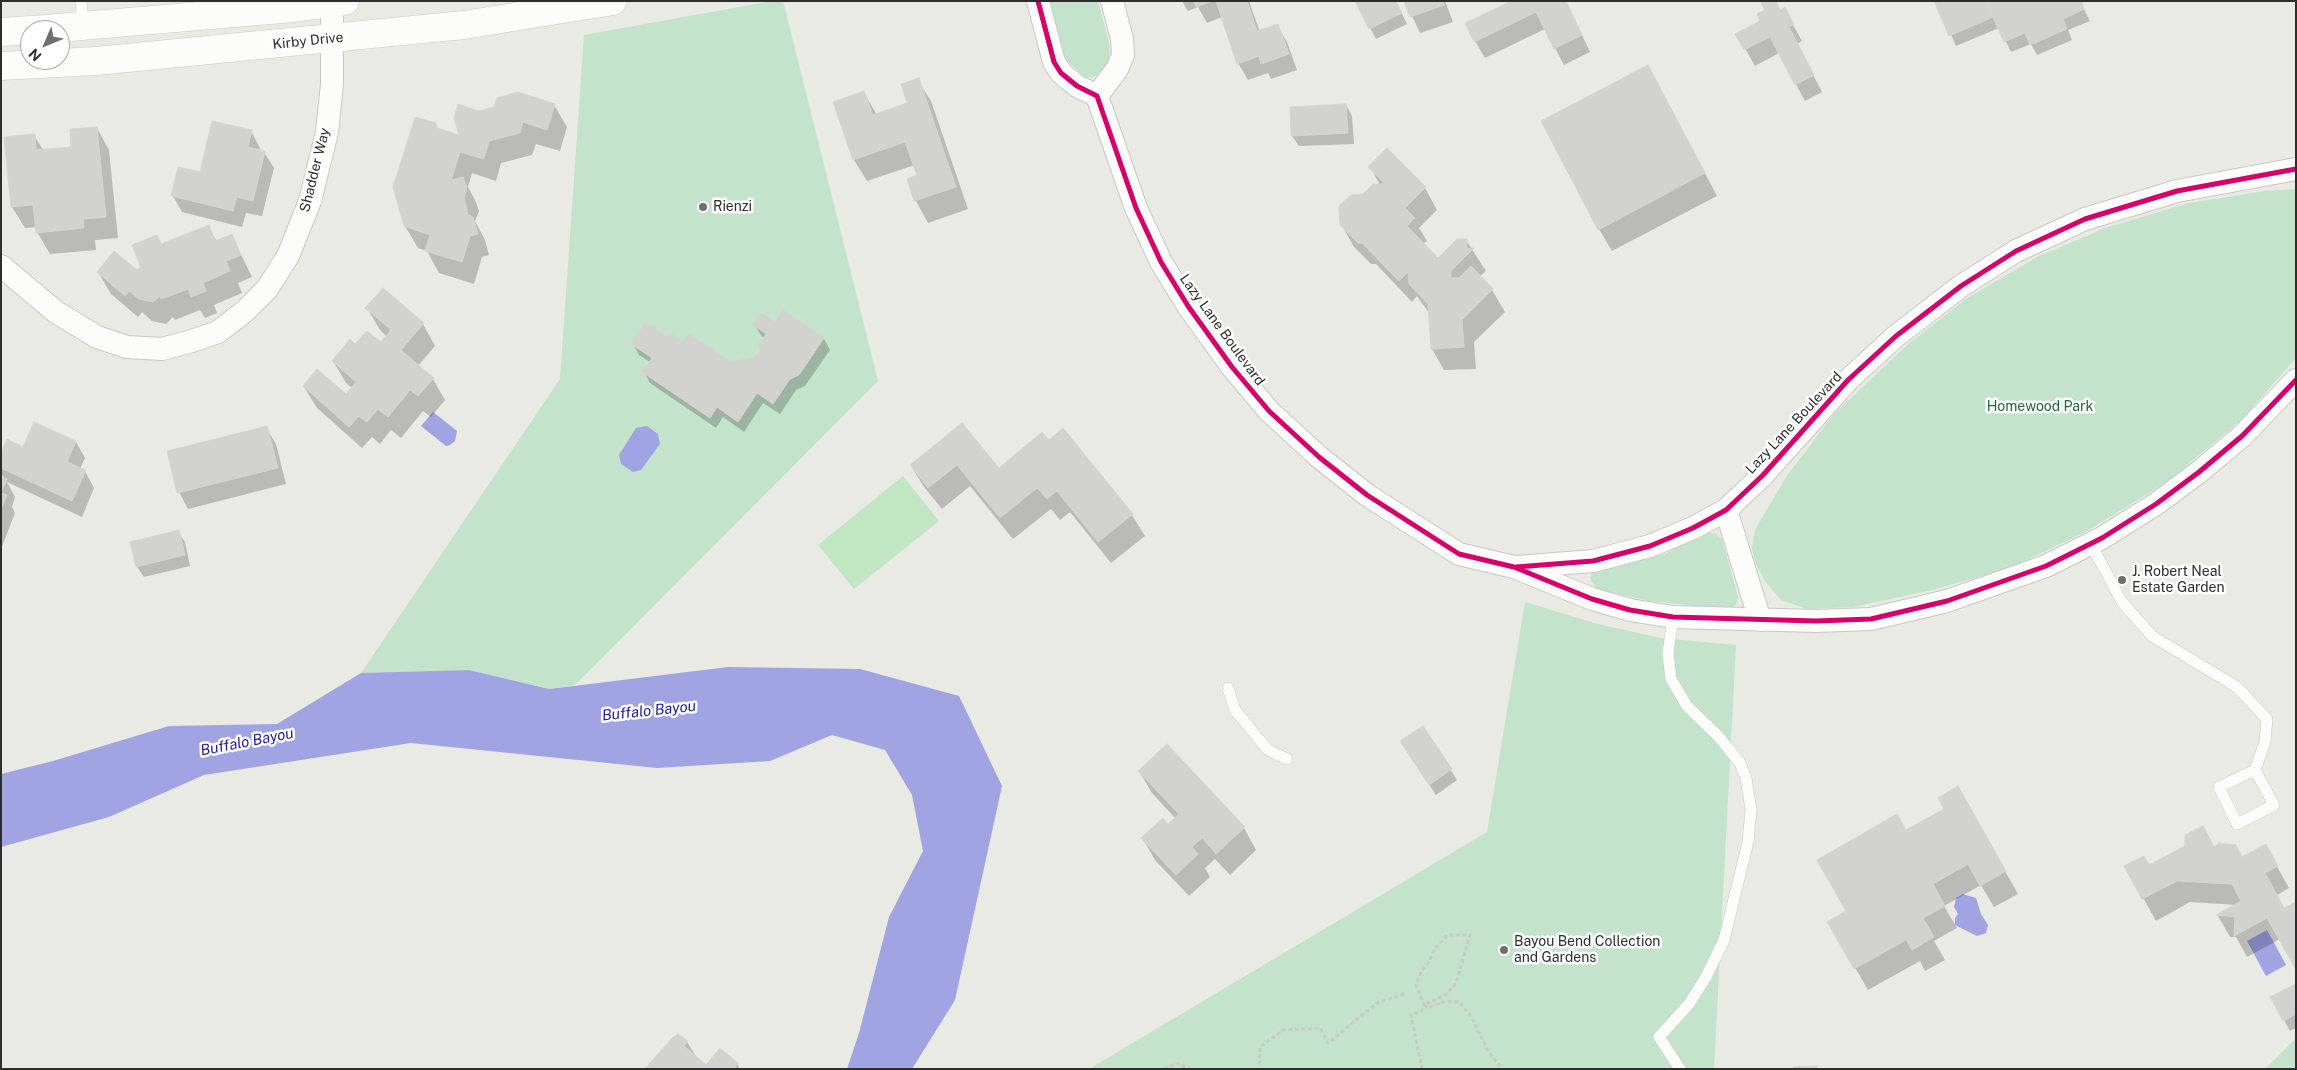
<!DOCTYPE html>
<style>
body{margin:0}
#map{position:relative;width:2297px;height:1070px;overflow:hidden;background:#e9eae4;font-family:"Public Sans",sans-serif}
canvas{display:block}
.frame{position:absolute;inset:0;border:2px solid #2d2d2d;pointer-events:none}
.north{position:absolute;left:20px;top:20px;width:50px;height:50px;box-sizing:border-box;background:#fff;border:1px solid #ababab;border-radius:50%;rotate:225deg;font-size:14px;font-weight:700;line-height:20px;text-align:center;color:#2d2d2d}
.north::after{content:'';display:block;margin:auto;width:18px;height:22px;background:#6f6f6d;clip-path:polygon(50% 0,100% 100%,50% 72%,0 100%)}
</style>
<div id="map">
<canvas width="2297" height="1070"></canvas>
<div class="frame"></div>
<div class="north">N</div>
</div>
<script>
const ctx = document.querySelector('canvas').getContext('2d');
ctx.lineJoin = 'round';
function paint(path, color) {
  ctx.fillStyle = color;
  ctx.fill(path, 'evenodd');
}
function toPath(rows) {
  const path = new Path2D();
  for (const r of rows) {
    path.moveTo(r[0], r[1]);
    for (let i = 2; i < r.length; i += 2) path.lineTo(r[i], r[i + 1]);
  }
  return path;
}
function stroke(path, color, width, dash) {
  ctx.strokeStyle = color;
  ctx.lineWidth = width;
  ctx.lineCap = dash ? 'butt' : 'round';
  ctx.setLineDash(dash || []);
  ctx.stroke(path);
}
function drawText(font, color, halo, rows, align = 'center') {
  ctx.font = font + ' "Public Sans",sans-serif';
  ctx.lineWidth = 5;
  ctx.setLineDash([]);
  ctx.textBaseline = 'middle';
  ctx.strokeStyle = halo;
  ctx.fillStyle = color;
  for (const [text, x, y, turn = 0] of rows) {
    ctx.save();
    ctx.translate(x, y);
    ctx.rotate((+turn || 0) * Math.PI / 180);
    ctx.textAlign = isNaN(turn) ? turn : align;
    if (halo) ctx.strokeText(text, 0, 0);
    ctx.fillText(text, 0, 0);
    ctx.restore();
  }
}
paint(toPath([
 [772,1,783,1,878,381,575,685,549,689,469,670,361,673,560,379,584,35],
 [1050,1,1098,1,1110,47,1108,63,1096,76,1086,78,1065,59],
 [2296,189,2296,358,2241,420,2168,481,2087,531,2010,568,1928,591,1853,607,1807,609,1781,600,1765,581,1755,562,1752,548,1755,530,1786,477,1834,414,1906,346,1966,299,2037,257,2105,228,2189,203,2265,191],
 [1709,532,1716,534,1722,539,1738,597,1736,605,1728,609,1649,601,1597,589,1590,579,1593,571,1664,554],
 [1525,602,1594,623,1629,631,1661,638,1736,645,1714,1069,1089,1069,1487,832],
 [2296,1038,2296,1069,2265,1069]
]), '#c3e3cb');
paint(toPath([
 [903,476,939,521,854,589,818,545]
]), '#c1e6c2');
paint(toPath([
 [433,412,457,431,455,441,450,445,446,446,421,426],
 [647,426,658,434,660,444,641,470,633,472,621,464,619,455,636,428],
 [728,667,860,669,959,696,1002,786,955,1000,912,1069,847,1069,859,1033,889,917,923,851,912,795,885,750,832,735,770,761,657,768,411,743,204,775,109,817,1,847,1,774,53,761,169,726,277,724,361,673,469,670,549,689],
 [1963,894,1976,898,1981,914,1988,925,1986,933,1977,936,1955,925,1955,918,1958,914,1954,907,1956,898],
 [2267,930,2286,965,2266,976,2247,941]
]), '#a0a4e3');
paint(toPath([
 [1182,1,1249,1,1260,32,1277,25,1287,42,1297,70,1271,79,1268,73,1248,80,1238,63,1222,17,1207,23,1198,7,1188,11],
 [1356,1,1396,1,1407,24,1376,39],
 [1405,1,1445,1,1453,22,1420,33],
 [1515,1,1566,1,1590,52,1564,65,1545,29,1485,58,1475,41],
 [1936,1,2080,1,2090,21,2068,30,2072,40,2037,55,2031,44,2011,52,1999,28,1956,46],
 [1784,9,1802,41,1797,44,1822,92,1805,101,1779,53,1755,66,1737,34],
 [918,80,931,101,968,209,928,223,916,201,908,180,918,176,915,165,867,181,854,160,834,103,864,93,877,115,909,104],
 [1660,88,1717,196,1612,251,1599,229],
 [554,105,567,127,560,151,536,144,532,155,501,163,496,181,472,173,468,187,475,200,479,211,475,221,485,240,489,255,482,257,474,284,439,273,427,251,418,248,405,226,435,124,438,130,461,137,479,112],
 [1346,105,1352,116,1354,144,1299,146,1292,136],
 [97,128,109,150,118,238,95,240,96,250,50,254,37,232,37,227,25,228,12,207,34,135,43,150,73,148],
 [251,131,260,148,260,151,264,152,274,168,262,216,246,213,242,227,182,212,173,196],
 [1370,167,1425,188,1437,210,1419,228,1427,241,1423,244,1438,259,1466,240,1486,271,1479,277,1492,290,1505,312,1474,342,1476,369,1444,370,1432,349,1429,313,1417,296,1412,302,1376,264,1371,264,1354,247,1341,224,1364,195,1380,185],
 [208,226,217,242,232,236,252,277,238,283,242,293,214,305,217,313,205,318,200,310,175,320,173,317,166,324,152,321,142,312,138,317,111,294,98,272,137,271,143,268,162,245],
 [367,308,423,324,435,346,418,366,433,379,445,400,431,417,423,411,401,438,391,430,380,444,372,437,362,448,317,408,304,387,346,396,352,388,346,383,333,361,356,346,381,344,387,337,380,330],
 [783,312,824,339,830,350,805,386,796,390,780,414,763,403,744,432,723,417,716,428,650,383,644,372,650,362,639,355,633,344,668,339,730,364,756,358,762,350,764,339,754,325,775,324],
 [962,425,998,470,1132,515,1145,536,1111,563,1070,512,1060,520,1051,509,1013,539,970,486,942,509,924,487,911,466],
 [266,428,276,444,286,484,188,509,179,492],
 [76,442,85,458,80,469,85,471,94,488,82,517,7,482,15,497,12,507,15,513,1,549,1,479,5,480,1,473,1,456,24,448],
 [178,532,185,542,190,566,144,577,137,567],
 [1423,727,1457,780,1436,795,1401,742],
 [1139,771,1244,828,1256,850,1230,875,1215,859,1205,868,1210,877,1189,896,1155,860,1143,839,1168,826,1176,819,1152,793],
 [1958,788,2018,894,1994,907,1981,885,1944,906,1957,928,1934,941,1945,960,1925,971,1920,961,1868,990,1829,922,1847,912,1906,832,1946,810],
 [2265,845,2289,888,2277,895,2280,939,2247,957,2236,937,2230,937,2218,916,2237,905,2190,902,2156,921,2126,867,2149,867,2214,848,2242,858],
 [2296,985,2296,1028,2290,1031,2284,1020],
 [687,1042,698,1060,706,1067,737,1064,740,1069,647,1069]
]), '#0003');
const building = toPath([
 [1194,1,1212,1,1196,7,1194,1],
 [1216,1,1247,1,1257,31,1278,24,1289,54,1261,64,1259,56,1237,64,1216,1],
 [1355,1,1396,1,1402,13,1369,29,1355,1],
 [1404,1,1443,1,1444,5,1410,17,1404,1],
 [1512,1,1566,1,1582,35,1554,49,1536,12,1474,42,1465,23,1512,1],
 [1763,1,1776,1,1780,10,1785,7,1794,24,1789,27,1814,75,1795,85,1770,37,1744,50,1735,34,1760,21,1757,14,1765,10,1761,3,1763,1],
 [1934,1,1986,1,1993,17,1949,36,1934,1],
 [1986,1,2081,1,2084,9,2063,19,2067,29,2030,45,2025,33,2004,42,1986,1],
 [1648,65,1705,173,1598,230,1541,121,1648,65],
 [919,78,956,187,914,201,907,179,917,175,905,142,853,160,833,102,864,91,873,115,907,103,901,84,919,78],
 [518,92,555,104,547,130,523,122,520,133,489,141,484,159,460,152,451,180,463,177,467,188,464,198,468,215,473,217,478,234,470,236,462,262,425,251,430,235,404,226,393,187,415,117,436,123,437,128,459,135,454,118,458,104,479,111,494,107,497,98,518,92],
 [1346,104,1348,133,1291,136,1290,107,1346,104],
 [212,121,252,130,248,147,265,151,253,201,237,197,233,211,171,196,178,167,200,172,212,121],
 [97,127,106,217,83,219,84,228,36,233,33,205,11,207,4,137,35,134,36,150,71,147,70,129,97,127],
 [1387,148,1426,187,1405,208,1415,218,1407,226,1438,258,1457,239,1467,239,1467,249,1474,248,1451,271,1451,278,1459,278,1471,266,1493,289,1462,320,1464,347,1431,349,1428,304,1409,284,1408,272,1399,281,1362,243,1358,243,1340,225,1339,206,1351,195,1363,194,1373,184,1385,184,1368,167,1387,148],
 [209,225,215,241,232,234,241,255,226,261,230,271,203,283,206,291,191,297,188,289,161,299,160,296,153,302,139,299,129,291,125,296,97,272,114,251,137,270,141,268,132,245,157,235,161,244,209,225],
 [383,288,424,323,401,350,434,378,418,396,410,390,388,417,378,409,367,422,359,416,349,427,303,386,317,369,346,394,356,382,332,361,350,339,355,344,367,331,381,342,391,330,365,308,383,288],
 [783,310,824,338,799,375,790,379,773,404,757,393,738,422,717,407,710,418,642,372,652,358,631,344,646,322,667,337,670,333,683,342,689,334,730,362,755,357,760,350,758,345,766,334,753,325,761,313,775,322,783,310],
 [34,422,76,441,67,462,86,470,72,501,1,468,1,453,7,439,23,447,34,422],
 [962,423,999,468,1042,432,1049,440,1063,428,1133,514,1098,542,1057,491,1047,499,1037,488,1000,518,957,465,928,488,910,465,962,423],
 [267,426,278,468,177,493,167,451,267,426],
 [1,477,7,479,1,493,7,495,1,509,1,477],
 [179,530,185,555,136,567,130,542,179,530],
 [1423,726,1452,769,1429,785,1400,741,1423,726],
 [1167,744,1245,827,1216,854,1202,838,1192,847,1198,854,1176,875,1141,838,1163,818,1168,824,1179,814,1138,771,1167,744],
 [1958,786,2006,871,1980,886,1968,864,1933,884,1945,906,1923,918,1934,937,1912,950,1906,940,1854,969,1827,922,1846,911,1817,860,1897,814,1906,830,1944,809,1938,798,1958,786],
 [2203,826,2214,847,2219,843,2236,845,2242,857,2266,844,2278,866,2265,873,2284,908,2296,902,2296,970,2267,918,2234,936,2235,917,2216,915,2241,901,2232,884,2177,881,2142,899,2124,866,2144,856,2149,865,2185,846,2185,835,2203,826],
 [2296,984,2296,1014,2283,1021,2270,997,2296,984],
 [678,1034,688,1041,684,1046,706,1065,720,1048,738,1063,735,1067,738,1069,645,1069,673,1037,678,1034],
 [1817,1066,1817,1069,1793,1069,1793,1067,1817,1066]
]);
paint(building, '#d2d3cf');
stroke(building, '#d4d5d0', 1);
const lane = toPath([
 [81,1,83,26],
 [2091,544,2122,602,2152,636,2237,687,2267,719,2265,742,2255,770,2219,787,2237,824,2274,805,2255,770],
 [1673,617,1668,654,1671,679,1687,706,1719,737,1740,763,1746,778,1751,810,1748,842,1724,940,1706,977,1689,1004,1659,1037,1680,1069],
 [1228,688,1235,710,1268,750,1287,759]
]);
const street = toPath([
 [1038,1,1054,62,1061,73,1077,86,1097,96,1136,208,1161,262,1188,306,1232,367,1269,411,1319,457,1367,495,1459,554,1514,567,1592,599,1630,610,1673,617,1816,621,1871,619,1947,601,2046,566,2102,538,2156,504,2199,472,2242,436,2296,380],
 [1097,96,1117,69,1123,55,1122,39,1112,1],
 [1,266,56,312,97,337,127,347,162,349,192,341,218,332,245,311,267,289,288,256,310,201,327,132,332,84,332,3],
 [1726,510,1760,620],
 [1517,567,1593,561,1650,546,1693,528,1726,510,1763,475,1848,380,1896,336,1961,286,2016,251,2085,219,2177,191,2296,169]
]);
const secondary = toPath([
 [34,30,294,8,345,1],
 [1,32,30,30],
 [1,66,96,61,464,25,613,1]
]);
stroke(lane, '#c9c8c8', 12);
stroke(street, '#c9c8c8', 24);
stroke(secondary, '#c9c8c8', 29);
stroke(toPath([
 [1424,1005,1428,1008,1446,1001,1459,1002,1471,1016,1488,1051,1502,1069],
 [1259,1065,1260,1047,1283,1030,1320,1028,1328,1043,1377,1003,1404,994],
 [1164,1069,1177,1063,1190,1069],
 [1422,1069,1411,1015,1421,1011,1424,1005,1416,985,1421,972,1428,964,1434,950,1447,935,1470,935,1456,983,1447,994,1424,1005]
]), '#cacac9', 3, [4, 2.5]);
stroke(lane, '#fcfcfb', 11);
stroke(street, '#fcfcfb', 22);
stroke(secondary, '#fcfcfb', 28);
stroke(toPath([
 [1038,1,1054,62,1061,73,1077,86,1097,96,1136,208,1161,262,1188,306,1232,367,1269,411,1319,457,1367,495,1459,554,1514,567,1592,599,1630,610,1673,617,1816,621,1871,619,1947,601,2046,566,2102,538,2156,504,2199,472,2242,436,2296,380],
 [1516,567,1593,561,1650,546,1693,528,1726,510,1763,475,1848,380,1896,336,1961,286,2016,251,2085,219,2177,191,2296,169]
]), '#d6006c', 5);
for (const [x, y, r, color] of [
 [703,207,5,"#6f6f6d"],
 [2122,580,5,"#6f6f6d"],
 [1504,950,5,"#6f6f6d"]
]) {
  const dot = new Path2D();
  dot.arc(x, y, r, 0, 2 * Math.PI);
  ctx.fillStyle = color;
  ctx.fill(dot);
  stroke(dot, '#fff', 2);
}
drawText('14px', '#2d2d2d', '#fff', [
 ["Kirby Drive",308,41,-6],
 ["Shadder Way",315,170,-76],
 ["Lazy Lane Boulevard",1222,330,54],
 ["Lazy Lane Boulevard",1794,423,-47]
]);
drawText('14px', '#2d2d2d', '#fff', [
 ["Rienzi",713,207],
 ["J. Robert Neal",2132,572],
 ["Estate Garden",2132,588],
 ["Bayou Bend Collection",1514,942],
 ["and Gardens",1514,958]
], 'left');
drawText('14px', '#236441', '#fff', [
 ["Homewood Park",2040,407]
]);
drawText('italic 15px', '#1e1c92', '#fff', [
 ["Buffalo Bayou",649,711,-6],
 ["Buffalo Bayou",247,742,-11]
]);
</script>
